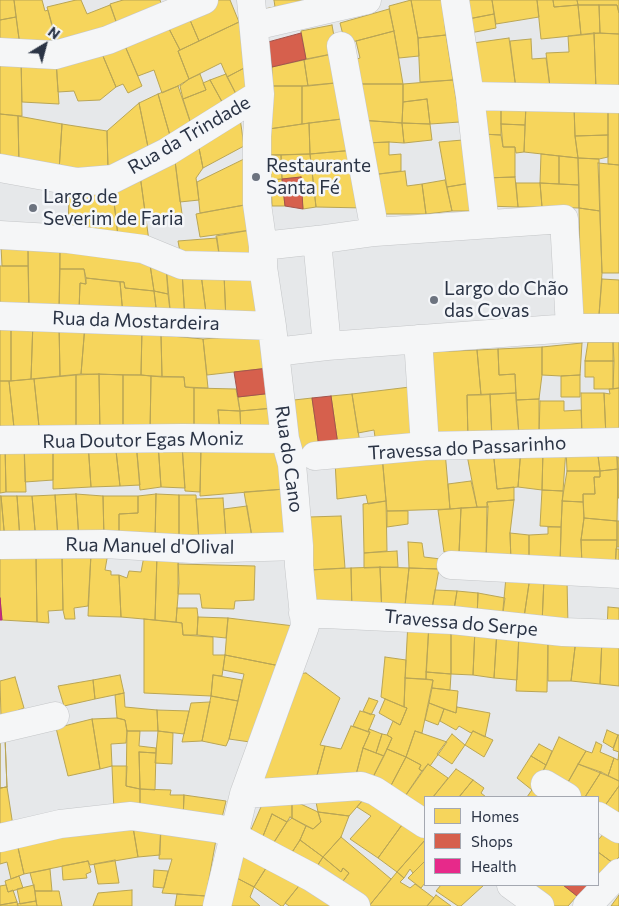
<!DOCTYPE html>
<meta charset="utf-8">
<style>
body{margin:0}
#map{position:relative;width:619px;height:906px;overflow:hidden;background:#e6e8ea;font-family:Commissioner,sans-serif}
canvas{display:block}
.legend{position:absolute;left:424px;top:796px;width:175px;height:90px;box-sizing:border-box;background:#f4f6f9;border:1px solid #a4a8b1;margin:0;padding:6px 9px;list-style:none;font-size:15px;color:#2b3445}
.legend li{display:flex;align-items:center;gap:10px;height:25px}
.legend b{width:25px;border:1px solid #a4a8b1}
.north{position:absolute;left:20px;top:20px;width:50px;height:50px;-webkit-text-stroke:4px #f4f6f9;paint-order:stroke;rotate:37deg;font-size:14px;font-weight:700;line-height:20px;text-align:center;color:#2b3445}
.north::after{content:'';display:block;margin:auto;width:18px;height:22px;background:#2b3445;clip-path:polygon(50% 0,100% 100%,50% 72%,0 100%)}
</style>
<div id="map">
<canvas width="619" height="906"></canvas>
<ul class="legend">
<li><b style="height:14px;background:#f6d55c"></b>Homes</li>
<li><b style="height:14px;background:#d6604d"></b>Shops</li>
<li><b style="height:14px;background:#e7298a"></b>Health</li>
</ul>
<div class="north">N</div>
</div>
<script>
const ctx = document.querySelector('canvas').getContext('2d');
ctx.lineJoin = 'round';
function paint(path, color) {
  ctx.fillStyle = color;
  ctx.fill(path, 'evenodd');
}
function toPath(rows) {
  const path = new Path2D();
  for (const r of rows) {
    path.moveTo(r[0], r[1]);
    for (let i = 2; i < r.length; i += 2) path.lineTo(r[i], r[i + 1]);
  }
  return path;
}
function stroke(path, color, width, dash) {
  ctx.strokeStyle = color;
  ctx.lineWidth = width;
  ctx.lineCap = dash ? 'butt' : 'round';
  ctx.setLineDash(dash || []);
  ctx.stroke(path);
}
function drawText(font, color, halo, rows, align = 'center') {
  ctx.font = font + ' Commissioner,sans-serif';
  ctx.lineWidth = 5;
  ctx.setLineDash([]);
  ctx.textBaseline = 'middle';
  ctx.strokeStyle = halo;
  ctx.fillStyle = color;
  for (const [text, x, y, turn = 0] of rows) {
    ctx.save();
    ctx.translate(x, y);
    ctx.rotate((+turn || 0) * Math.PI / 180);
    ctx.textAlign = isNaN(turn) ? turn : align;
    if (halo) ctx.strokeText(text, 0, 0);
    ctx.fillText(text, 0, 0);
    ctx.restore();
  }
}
const homes = toPath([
 [0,0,14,0,16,17,0,20,0,0],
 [14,0,42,0,45,11,48,10,56,39,20,46,14,0],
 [76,0,81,0,87,14,110,5,118,27,57,45,47,7,76,0],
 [123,0,160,0,164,13,118,27,110,4,123,0],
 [217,0,230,0,239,22,199,41,187,13,217,0],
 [274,0,321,0,321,4,264,9,275,7,274,0],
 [411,0,442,0,446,35,418,38,411,0],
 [411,0,418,38,419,56,399,58,389,6,411,0],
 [460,0,492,0,494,14,463,20,460,0],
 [492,0,537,0,539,17,496,24,492,0],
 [537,0,553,0,554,7,578,5,581,35,541,39,537,0],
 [553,0,577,0,578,5,554,7,553,0],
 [577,0,619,0,619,13,617,5,578,5,577,0],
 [578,5,599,5,600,33,581,35,578,5],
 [599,5,617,5,619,13,619,34,600,33,599,5],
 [389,9,394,31,356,41,345,43,340,23,389,9],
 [187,13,199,41,180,50,166,23,187,13],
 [494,14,496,28,465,34,463,20,494,14],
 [16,17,20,46,0,48,0,20,16,17],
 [239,22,248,66,227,77,221,63,189,79,178,51,239,22],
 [166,23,180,50,178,51,189,79,178,86,162,93,154,70,138,76,122,39,166,23],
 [332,25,337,53,306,59,301,31,332,25],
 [394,31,403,84,354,84,350,61,360,58,356,41,394,31],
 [594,33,596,90,550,87,546,53,569,52,568,36,594,33],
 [594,33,619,34,619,91,596,90,594,33],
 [446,35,453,80,420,82,418,38,446,35],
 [509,38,516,89,476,92,466,44,509,38],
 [122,39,142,86,128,93,123,84,116,87,100,49,122,39],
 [531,39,532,59,546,58,550,87,516,89,510,41,531,39],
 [100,49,116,87,100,100,78,101,74,91,58,92,56,60,100,49],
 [337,53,345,82,308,86,304,60,337,53],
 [0,55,21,56,22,116,0,114,0,55],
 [21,56,56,60,59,104,22,102,21,56],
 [304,60,308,86,272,86,272,67,304,60],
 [248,66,255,82,236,94,227,77,248,66],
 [200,74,206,90,183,99,180,86,189,79,200,74],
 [226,74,239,100,226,109,210,80,226,74],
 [210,80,226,109,192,127,183,99,206,90,203,83,210,80],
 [453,80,460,122,430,124,427,99,403,102,403,84,453,80],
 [345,82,350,118,302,124,302,86,345,82],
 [354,84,403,84,403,102,402,123,359,120,354,84],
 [178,86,192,127,171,139,158,94,178,86],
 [272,86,302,86,302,124,269,129,272,86],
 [158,94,171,139,149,152,139,103,158,94],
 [427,99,430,124,402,123,403,102,427,99],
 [139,103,149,152,108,169,107,131,139,103],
 [526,105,574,106,575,136,578,158,524,152,526,105],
 [526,105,525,125,501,124,501,107,526,105],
 [574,106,608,108,608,135,575,136,574,106],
 [501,107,501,135,481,134,479,109,501,107],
 [608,108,619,109,619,165,608,164,608,108],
 [0,114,18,116,19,166,0,163,0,114],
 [18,116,62,124,59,171,19,166,18,116],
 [240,118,244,146,203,168,197,138,240,118],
 [350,118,355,150,310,154,309,123,350,118],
 [359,120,402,123,404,143,389,142,365,143,359,120],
 [309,123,310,154,268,155,269,129,309,123],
 [402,123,430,124,432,140,404,143,402,123],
 [62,124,107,131,108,169,59,171,62,124],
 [501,124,525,125,524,152,516,153,515,147,503,147,501,124],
 [481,134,501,135,503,147,515,147,515,177,484,178,481,134],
 [608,135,608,157,599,159,578,158,575,136,608,135],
 [197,138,203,168,196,178,199,200,180,202,174,153,197,138],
 [463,140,471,183,447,187,439,142,463,140],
 [389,142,389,155,401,154,401,171,371,175,365,143,389,142],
 [355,150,365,208,316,207,310,154,355,150],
 [174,153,182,214,146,219,140,175,174,153],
 [310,154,314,188,301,189,301,177,282,179,281,155,310,154],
 [541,154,559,156,559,184,540,183,541,154],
 [268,155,281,155,282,179,271,180,268,155],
 [559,156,578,158,579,185,559,184,559,156],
 [578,158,599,159,600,211,579,208,578,158],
 [244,159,250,204,200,213,197,182,244,159],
 [598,163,619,165,619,273,602,273,598,163],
 [405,171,407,186,422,184,426,214,376,214,371,175,405,171],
 [140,175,149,241,118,236,112,185,140,175],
 [515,177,518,207,486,206,484,178,515,177],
 [282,179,285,206,272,206,271,180,282,179],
 [445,180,452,211,426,214,422,184,445,180],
 [471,183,475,211,452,211,447,187,471,183],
 [516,183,540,183,542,207,518,207,516,183],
 [540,183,579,185,579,208,542,207,540,183],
 [112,185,118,236,68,231,69,194,112,185],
 [314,188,316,207,303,209,301,189,314,188],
 [250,204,251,230,200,237,196,214,250,204],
 [579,208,600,211,602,273,599,315,581,315,579,208],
 [251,230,255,257,220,260,216,236,251,230],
 [217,238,220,260,182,263,178,241,217,238],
 [28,243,60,245,59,311,29,310,28,243],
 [28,243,28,266,2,266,1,246,28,243],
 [60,245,149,258,154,291,125,288,124,282,86,278,84,269,60,269,60,245],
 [149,258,166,266,168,294,154,291,149,258],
 [0,266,28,266,29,310,0,308,0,266],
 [166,266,182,271,185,320,171,319,166,266],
 [60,269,84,269,86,284,80,283,79,311,59,311,60,269],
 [182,271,201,274,207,320,185,320,182,271],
 [201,274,224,274,226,321,207,320,201,274],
 [224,274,255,274,257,319,226,321,224,274],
 [86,278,120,282,123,315,79,311,80,283,86,284,86,278],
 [602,279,619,280,619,316,599,315,602,279],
 [120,282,124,282,125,288,154,291,157,316,123,315,120,282],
 [154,291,168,294,171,319,157,316,154,291],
 [0,320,11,320,11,381,0,381,0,320],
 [11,320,33,321,31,379,11,381,11,320],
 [33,321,59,324,60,376,31,379,33,321],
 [59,324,85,325,81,374,60,376,59,324],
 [85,325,142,328,141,375,81,374,85,325],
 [142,328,161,335,162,377,141,375,142,328],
 [264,334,269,368,207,375,203,339,264,334],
 [161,335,203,339,208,388,185,387,184,377,162,377,161,335],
 [619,341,619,388,613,389,613,342,619,341],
 [588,342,613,342,614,361,585,361,588,342],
 [582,343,580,375,561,376,542,375,542,347,582,343],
 [542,347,542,375,539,399,516,400,515,374,499,375,498,349,542,347],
 [498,349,499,375,515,374,516,393,481,395,477,350,498,349],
 [477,350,481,395,467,395,468,440,435,439,430,352,477,350],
 [585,361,614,361,613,389,594,389,594,377,585,377,585,361],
 [99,374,123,375,123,433,100,434,99,374],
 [99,374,100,434,76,434,76,375,99,374],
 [76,375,76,434,40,436,34,379,76,375],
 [123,375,141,375,151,376,150,433,123,433,123,375],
 [580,375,580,397,561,397,561,376,580,375],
 [151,376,184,377,185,387,194,388,194,434,150,433,151,376],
 [34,379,40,436,15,437,9,381,34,379],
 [0,381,9,381,15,437,0,437,0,381],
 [410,387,417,438,376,444,374,430,358,433,352,394,410,387],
 [194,388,236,389,240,411,218,410,220,434,194,434,194,388],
 [619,388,619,438,606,437,604,393,610,394,609,389,619,388],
 [273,393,274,408,240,411,238,397,273,393],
 [516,393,519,435,492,437,490,394,516,393],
 [581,393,604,393,606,437,582,437,581,393],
 [352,394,360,443,338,445,331,396,352,394],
 [490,394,492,440,468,440,467,395,490,394],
 [312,398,319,447,299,449,294,400,312,398],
 [539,399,539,436,519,435,516,400,539,399],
 [540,401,564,401,564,411,581,410,582,437,539,436,540,401],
 [274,408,276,431,241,435,240,411,274,408],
 [218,410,240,411,241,435,220,434,218,410],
 [115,442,120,486,91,487,88,443,115,442],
 [115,442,136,442,140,485,120,486,115,442],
 [136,442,158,443,161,487,140,490,136,442],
 [88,443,91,487,53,489,53,444,88,443],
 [158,443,182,445,185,488,161,487,158,443],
 [0,444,5,444,6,492,0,493,0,444],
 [5,444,24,444,26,492,6,492,5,444],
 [24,444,53,444,53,480,25,482,24,444],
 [182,445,201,446,200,492,185,491,182,445],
 [201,446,279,447,285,489,200,496,201,446],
 [521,448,543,450,542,490,518,487,521,448],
 [521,448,518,487,497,489,493,449,521,448],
 [597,448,614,453,617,457,618,469,600,471,597,448],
 [597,448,600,471,567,471,566,449,597,448],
 [493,449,497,489,514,487,514,500,487,502,488,507,477,507,466,450,493,449],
 [566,449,563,491,542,490,543,450,566,449],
 [445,451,450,509,387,511,382,455,445,451],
 [382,455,386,501,368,504,366,495,337,499,335,461,382,455],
 [617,457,619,458,619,498,618,498,617,457],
 [618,469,617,521,584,518,583,494,595,494,594,477,600,477,600,471,618,469],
 [567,471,600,471,600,477,594,477,595,494,583,494,583,502,562,501,567,471],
 [471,481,477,507,450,509,448,484,471,481],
 [285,489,289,530,268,542,253,543,244,492,285,489],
 [542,490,563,491,561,527,540,526,542,490],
 [76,494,79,540,58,539,55,495,76,494],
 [76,494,103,496,104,539,79,540,76,494],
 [156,494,155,540,119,540,119,514,138,513,138,496,156,494],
 [156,494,179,495,179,542,155,540,156,494],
 [55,495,58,539,36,541,32,496,55,495],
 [179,495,196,495,199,541,179,542,179,495],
 [0,496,1,496,5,541,0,541,0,496],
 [1,496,17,496,20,540,5,541,1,496],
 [17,496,32,496,36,541,20,540,17,496],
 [103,496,138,496,138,513,119,514,119,540,104,539,103,496],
 [223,498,226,539,199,541,196,499,223,498],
 [514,500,510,533,511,562,486,560,487,502,514,500],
 [386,501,387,551,364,553,363,504,386,501],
 [562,501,583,502,584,518,581,540,582,566,560,565,562,501],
 [247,506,253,543,226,539,224,509,247,506],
 [488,507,486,560,459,553,461,508,488,507],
 [461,508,459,553,444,552,438,510,461,508],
 [387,511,408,511,408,524,387,527,387,511],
 [341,516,345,568,309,570,309,517,341,516],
 [584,518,617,521,617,540,581,540,584,518],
 [617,521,619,521,619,547,617,547,617,521],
 [548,527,561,527,560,565,529,564,529,535,548,534,548,527],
 [510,533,529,535,529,564,511,562,510,533],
 [581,540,617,540,615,570,582,566,581,540],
 [408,542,422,543,424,557,441,559,439,569,409,568,408,542],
 [616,549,619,549,619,570,615,570,616,549],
 [397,551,398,567,364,568,364,553,397,551],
 [108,553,105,570,111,571,111,575,119,575,121,617,88,616,91,554,108,553],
 [91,554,88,606,74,608,75,619,65,619,63,610,62,556,91,554],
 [36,555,37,622,2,620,0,598,0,557,36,555],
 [36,555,62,556,63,610,48,611,49,623,37,622,36,555],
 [157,555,155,620,121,617,119,575,127,578,129,571,141,572,144,556,157,555],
 [157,555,178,557,179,583,176,622,155,620,157,555],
 [178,564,255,566,254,600,235,601,234,609,202,608,200,594,178,594,178,564],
 [380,567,409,568,404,615,382,615,380,567],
 [380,567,382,615,352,613,351,568,380,567],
 [351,568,352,613,311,611,309,570,351,568],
 [409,568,439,569,431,615,404,615,409,568],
 [506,577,530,577,523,624,502,620,506,577],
 [530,577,544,578,542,624,523,624,530,577],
 [544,578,567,580,568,626,542,624,544,578],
 [435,590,457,591,453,616,431,615,435,590],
 [457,591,478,593,477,618,453,616,457,591],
 [478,593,505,598,502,620,477,618,478,593],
 [608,607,619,608,619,629,607,630,608,607],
 [177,608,197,608,198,617,197,635,183,635,182,623,176,622,177,608],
 [198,617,228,618,226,638,197,635,198,617],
 [228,618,294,626,285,667,225,655,228,618],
 [144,619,182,623,183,635,213,637,213,655,225,655,222,676,213,675,211,696,144,693,144,619],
 [408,622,429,624,426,679,405,678,408,622],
 [429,624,451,625,451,674,426,672,429,624],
 [451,625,475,628,473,675,451,674,451,625],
 [475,628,497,630,494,678,473,675,475,628],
 [497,630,519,634,517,680,494,678,497,630],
 [519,634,548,637,547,692,516,691,519,634],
 [548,637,576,639,571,681,548,681,548,637],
 [576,639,602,639,600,684,571,681,576,639],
 [602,639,619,639,619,686,600,684,602,639],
 [225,655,285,667,250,742,229,739,244,674,223,670,225,655],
 [385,657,406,660,404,707,381,697,385,657],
 [426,672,451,674,450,690,432,688,433,680,426,679,426,672],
 [306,673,340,698,320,745,325,746,314,786,257,784,296,674,306,673],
 [120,675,124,693,95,699,93,680,120,675],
 [213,675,242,680,238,701,211,696,213,675],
 [15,677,24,708,1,717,0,681,15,677],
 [405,678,433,680,422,733,415,731,406,757,387,749,392,738,387,735,393,721,400,725,407,708,404,707,405,678],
 [93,680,95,699,64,706,58,686,93,680],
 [432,688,458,691,456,713,429,703,432,688],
 [124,693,125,707,157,710,158,731,127,731,125,720,117,718,115,695,124,693],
 [211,696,238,701,229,739,226,746,202,741,211,696],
 [369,698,378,701,371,715,363,711,369,698],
 [385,699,407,708,400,725,379,713,385,699],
 [210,702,202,741,182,742,191,703,210,702],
 [429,703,444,709,438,725,425,720,429,703],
 [457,707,490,713,485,737,473,731,471,733,459,726,456,730,440,721,444,709,456,713,457,707],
 [157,710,189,711,184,734,158,731,157,710],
 [360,711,375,715,368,732,353,726,360,711],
 [117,718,125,720,127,731,126,743,111,744,112,766,100,769,92,719,117,718],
 [92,719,100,769,68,776,56,728,92,719],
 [351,726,370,732,363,748,354,783,314,786,325,746,341,749,351,726],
 [369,729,382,734,376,753,363,748,370,732,368,732,369,729],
 [607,730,618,735,613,748,603,742,607,730],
 [127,731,140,731,139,746,156,748,156,753,139,752,140,789,126,786,127,731],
 [158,731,173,733,172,764,155,763,158,731],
 [415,731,447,742,430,766,428,764,422,771,419,769,421,765,406,757,415,731],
 [473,731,493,740,484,757,465,745,473,731],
 [382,734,387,735,392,738,384,756,376,753,382,734],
 [452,734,465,745,452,764,437,754,452,734],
 [618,735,619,735,619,781,608,776,614,758,618,760,619,752,613,750,618,735],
 [559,737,586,751,563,791,541,776,559,737],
 [0,738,5,738,7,787,0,788,0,738],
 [0,738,5,738,7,787,0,788,0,738],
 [596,742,602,745,600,752,614,758,608,776,578,764,586,751,592,753,596,742],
 [539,744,552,751,546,765,531,756,539,744],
 [363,748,384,756,369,785,354,782,363,748],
 [387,749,406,757,386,795,369,785,387,749],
 [139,752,156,753,155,790,140,789,139,752],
 [531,756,546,765,532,790,517,778,531,756],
 [406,757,421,765,419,769,422,771,401,802,386,795,406,757],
 [428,764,448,778,433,797,425,797,425,807,419,815,401,802,428,764],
 [578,764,601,772,585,797,573,797,563,791,578,764],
 [112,766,127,766,126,786,140,789,140,813,114,812,112,766],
 [456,769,473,780,459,797,433,797,456,769],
 [601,772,619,781,619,786,599,814,598,813,598,797,585,797,601,772],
 [473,780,484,788,481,793,486,797,459,797,473,780],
 [536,784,556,797,527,797,536,784],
 [619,786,619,826,599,814,619,786],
 [7,787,13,826,0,830,0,788,7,787],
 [140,789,171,790,170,795,184,795,183,821,140,813,140,789],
 [314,792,368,794,349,816,318,812,314,792],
 [368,794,407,818,378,858,350,839,371,816,357,807,368,794],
 [184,795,226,801,220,826,183,821,184,795],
 [292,797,292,818,287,822,272,814,259,846,247,839,264,800,292,797],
 [292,800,318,812,321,822,313,829,292,818,292,800],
 [318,812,349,816,341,837,323,857,300,840,306,826,313,829,321,822,318,812],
 [272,814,287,822,269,850,259,846,272,814],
 [290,817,306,826,300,840,287,860,269,850,290,817],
 [407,818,425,830,425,840,397,872,378,858,407,818],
 [132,821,138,857,90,865,88,861,24,874,16,839,132,821],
 [132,821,161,825,160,855,138,857,132,821],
 [161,825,217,834,206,896,162,893,172,859,159,859,161,825],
 [606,831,619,839,619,857,613,863,598,852,598,840,606,831],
 [341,837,391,879,369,906,338,888,349,873,343,868,341,872,323,857,341,837],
 [16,839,24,874,11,879,7,862,0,864,0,843,16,839],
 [300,840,323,857,312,874,287,860,300,840],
 [425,840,425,861,413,873,410,869,404,878,397,872,425,840],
 [241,850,270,862,254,887,233,876,241,850],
 [598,852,613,863,598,877,598,852],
 [323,857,341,872,343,868,349,873,338,888,312,874,323,857],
 [115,860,119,883,98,884,94,864,115,860],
 [88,861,91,872,86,874,87,878,63,880,62,866,88,861],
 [425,861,425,883,421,888,408,878,425,861],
 [270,862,302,882,283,906,281,906,254,887,270,862],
 [50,869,52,891,35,891,30,873,50,869],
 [154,870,168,871,164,888,153,887,154,870],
 [397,872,404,878,400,882,410,888,415,884,434,898,427,906,369,906,397,872],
 [19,876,23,888,8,892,5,881,19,876],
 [233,876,254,887,250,897,260,906,224,906,233,876],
 [302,882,338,906,289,906,285,903,302,882],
 [6,885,8,892,13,890,17,902,0,905,0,886,6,885],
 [34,885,36,901,20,904,17,889,34,885],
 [441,885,484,885,461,906,458,906,436,891,441,885],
 [526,885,563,885,577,896,568,906,552,906,526,885],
 [132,890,132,906,93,906,98,893,132,890],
 [35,891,59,891,62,906,37,906,36,901,35,891],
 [177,894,206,896,204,906,175,906,177,894],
 [436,895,451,906,427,906,436,895],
 [619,895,619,906,611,906,619,895],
 [36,901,37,906,18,906,17,904,36,901],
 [17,902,18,906,0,906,0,905,17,902]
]);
paint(homes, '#f6d55c');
stroke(homes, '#b9a555', 1);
const shops = toPath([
 [301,33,306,59,272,67,268,42,301,33],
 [301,177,303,209,285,206,282,179,301,177],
 [269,368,273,393,238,397,234,372,269,368],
 [331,396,338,445,319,447,312,398,331,396],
 [563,885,589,885,577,896,563,885]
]);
paint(shops, '#d6604d');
stroke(shops, '#a3534b', 1);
const health = toPath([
 [0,598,2,620,0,620,0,598]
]);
paint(health, '#e7298a');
stroke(health, '#af2c75', 1);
const minor = toPath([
 [455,0,470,96,485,224],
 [254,26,367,0],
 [341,46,375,232],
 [0,52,55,55,108,40,204,0],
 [470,96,619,99],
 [0,168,77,182,113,179,167,152,260,94],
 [0,235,68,239,143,249,182,265,263,267],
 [317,240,327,346],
 [263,246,317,240,375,232,564,219,570,328],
 [0,316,272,326],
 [418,339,425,446],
 [275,352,327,346,570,328,619,328],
 [0,440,183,438,285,439],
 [315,456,425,446,619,442],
 [0,545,104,544,192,549,299,546],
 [451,565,619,574],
 [303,613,452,620,563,632,619,634],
 [0,729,55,716],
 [545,784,567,797],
 [244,794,361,786,375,791,425,824],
 [598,816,619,829],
 [0,838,60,824,131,816,220,829,311,877,356,906],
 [511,885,540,906],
 [217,906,244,794,305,626,299,566,299,546,292,464,285,439,272,326,263,267,263,246,257,204,257,136,260,94,251,0],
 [587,906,619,873]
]);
stroke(minor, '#c4c6c8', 29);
stroke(minor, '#f5f6f7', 28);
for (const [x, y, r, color] of [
 [256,177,5,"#6c737f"],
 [33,208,5,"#6c737f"],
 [434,300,5,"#6c737f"]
]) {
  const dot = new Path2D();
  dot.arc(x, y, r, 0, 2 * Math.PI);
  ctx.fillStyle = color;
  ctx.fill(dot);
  stroke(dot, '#f4f6f9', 2);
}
drawText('19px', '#2b3445', '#f4f6f9', [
 ["Rua da Trindade",189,135,-30],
 ["Rua da Mostardeira",136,321,2],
 ["Rua Doutor Egas Moniz",143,440,-1],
 ["Travessa do Passarinho",467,448,-3],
 ["Rua do Cano",289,459,82],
 ["Rua Manuel d'Olival",150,546,1],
 ["Travessa do Serpe",461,623,5]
]);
drawText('19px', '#2b3445', '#f4f6f9', [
 ["Restaurante",266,166],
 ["Santa Fé",266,188],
 ["Largo de",43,197],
 ["Severim de Faria",43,219],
 ["Largo do Chão",444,289],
 ["das Covas",444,311]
], 'left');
</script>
